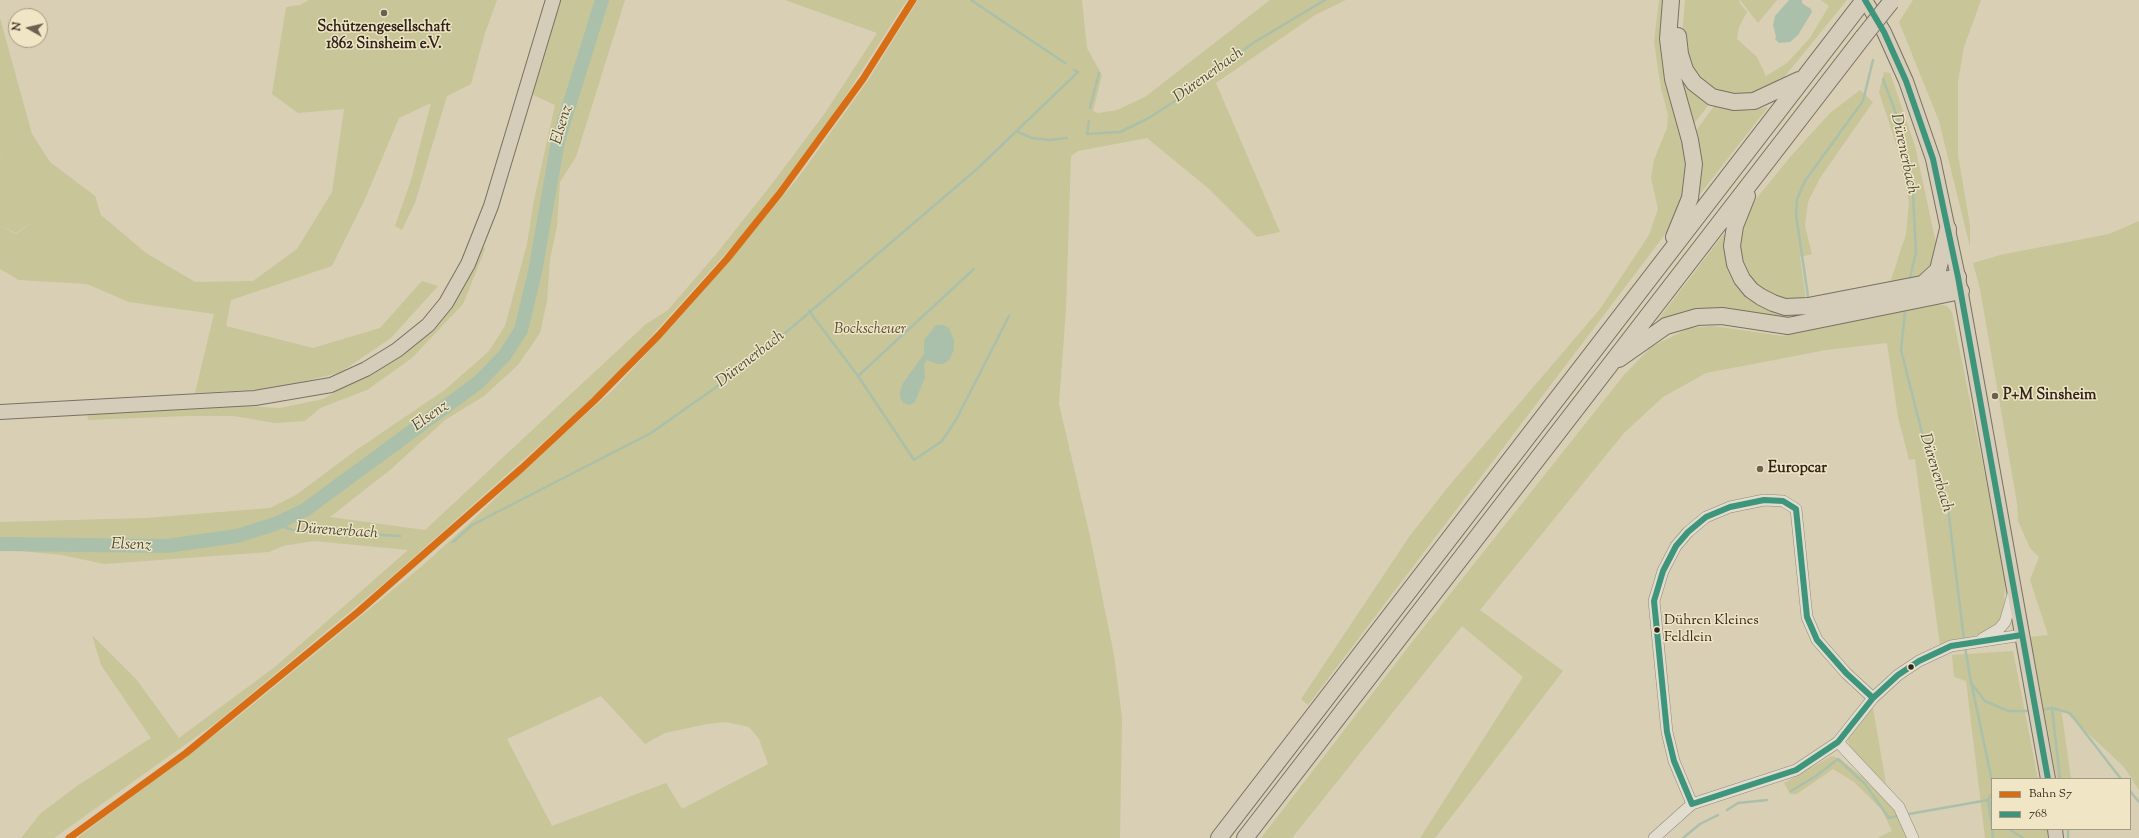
<!DOCTYPE html>
<meta charset="utf-8">
<style>
body{margin:0}
#map{position:relative;width:2139px;height:838px;overflow:hidden;background:#d9cfb4;font-family:"Sorts Mill Goudy",serif}
canvas{display:block}
.legend{position:absolute;left:1991px;top:778px;width:140px;height:52px;box-sizing:border-box;background:#f0e5c4;border:1px solid #a39881;margin:0;padding:5px 7px;list-style:none;font-size:12px;color:#30251c}
.legend li{display:flex;align-items:center;gap:8px;height:20px}
.legend b{width:20px;border:1px solid #a39881}
.north{position:absolute;left:8px;top:8px;width:40px;height:40px;box-sizing:border-box;background:#f0e5c4;border:1px solid #a39881;border-radius:50%;rotate:278deg;font-size:11px;font-weight:700;line-height:16px;text-align:center;color:#30251c}
.north::after{content:'';display:block;margin:auto;width:14px;height:18px;background:#6b6051;clip-path:polygon(50% 0,100% 100%,50% 72%,0 100%)}
</style>
<div id="map">
<canvas width="2139" height="838"></canvas>
<ul class="legend">
<li><b style="height:5px;background:#d76d15"></b>Bahn S7</li>
<li><b style="height:5px;background:#3d957b"></b>768</li>
</ul>
<div class="north">N</div>
</div>
<script>
const ctx = document.querySelector('canvas').getContext('2d');
ctx.lineJoin = 'round';
function paint(path, color) {
  ctx.fillStyle = color;
  ctx.fill(path, 'evenodd');
}
function toPath(rows) {
  const path = new Path2D();
  for (const r of rows) {
    path.moveTo(r[0], r[1]);
    for (let i = 2; i < r.length; i += 2) path.lineTo(r[i], r[i + 1]);
  }
  return path;
}
function stroke(path, color, width, dash) {
  ctx.strokeStyle = color;
  ctx.lineWidth = width;
  ctx.lineCap = dash ? 'butt' : 'round';
  ctx.setLineDash(dash || []);
  ctx.stroke(path);
}
function drawText(font, color, halo, rows, align = 'center') {
  ctx.font = font + ' "Sorts Mill Goudy",serif';
  ctx.lineWidth = 3;
  ctx.setLineDash([]);
  ctx.textBaseline = 'middle';
  ctx.strokeStyle = halo;
  ctx.fillStyle = color;
  for (const [text, x, y, turn = 0] of rows) {
    ctx.save();
    ctx.translate(x, y);
    ctx.rotate((+turn || 0) * Math.PI / 180);
    ctx.textAlign = isNaN(turn) ? turn : align;
    if (halo) ctx.strokeText(text, 0, 0);
    ctx.fillText(text, 0, 0);
    ctx.restore();
  }
}
paint(toPath([
 [309,0,497,0,485,33,471,84,447,96,415,203,402,230,395,226,411,180,431,103,399,118,365,199,332,266,231,300,226,326,313,348,380,328,422,281,438,286,391,338,341,372,279,388,195,393,214,314,129,302,87,284,19,280,0,269,0,226,16,234,35,220,16,233,0,226,0,156,2,153,0,155,0,18,32,134,50,162,95,196,101,215,146,253,195,282,253,281,297,249,332,192,344,109,298,113,272,94,286,7,300,5],
 [560,0,625,0,576,157,560,182,557,226,550,259,547,301,540,333,518,365,484,396,445,420,390,470,330,517,425,530,646,324,668,310,717,253,775,180,825,113,877,33,785,0,907,0,836,111,808,151,745,232,638,351,595,396,388,580,217,722,54,838,21,838,41,813,77,786,151,738,101,665,92,635,136,679,179,738,276,666,408,550,314,541,283,546,269,552,104,564,62,555,0,549,0,522,146,518,270,508,296,495,355,451,446,389,489,351,505,326,527,244,534,200,555,105,531,94],
 [918,0,1082,0,1087,48,1102,75,1093,111,1098,113,1117,110,1145,97,1270,0,1346,0,1315,15,1216,83,1280,232,1257,237,1208,188,1147,138,1078,151,1071,156,1066,309,1059,404,1090,536,1114,655,1122,718,1120,838,77,838,229,724,422,566,472,521,540,455,613,390,674,324,735,254,798,178,869,79],
 [601,696,645,744,665,733,707,724,726,722,749,727,759,739,768,764,682,809,666,783,552,826,507,739],
 [1659,0,1665,0,1661,22,1663,56,1681,130,1689,172,1682,203,1666,233,1308,705,1301,699,1409,537,1448,487,1600,309,1649,235,1658,209,1651,178,1654,160,1667,128,1668,115,1661,88,1654,42],
 [1685,0,1777,0,1758,23,1740,0,1739,2,1747,12,1739,27,1737,39,1757,57,1766,76,1787,63,1810,38,1829,6,1821,0,1847,0,1781,81,1766,92,1725,95,1705,84,1692,69,1684,48,1683,24],
 [1913,0,1981,0,1964,47,1958,81,1958,155,1970,225,1970,247,1939,121,1899,22],
 [1679,66,1710,103,1693,125,1683,99],
 [1884,72,1890,73,1915,146,1937,248,1936,262,1924,277,1889,286,1906,234,1909,202,1897,147,1879,92],
 [1860,90,1873,102,1820,178,1808,202,1805,226,1812,254,1800,257,1806,299,1795,302,1777,298,1764,291,1746,272,1740,248,1740,228,1755,200,1792,155,1830,113],
 [1715,105,1751,111,1768,107,1697,198,1695,132],
 [2139,221,2139,790,2124,767,2061,708,2071,779,2057,779,2030,637,2048,635,2030,580,2039,557,2030,548,2018,521,2017,503,1980,289,1973,263,2000,255,2109,234],
 [1730,226,1736,279,1803,316,1791,318,1720,312,1650,330],
 [486,247,463,304,412,358,367,390,320,408,305,421,275,423,234,416,187,416,88,420,87,413,177,408,246,406,280,408,323,399,348,384,379,369,414,344,481,249],
 [1938,304,1947,306,1952,312,1999,545,2005,582,2004,609,2002,621,1990,631,1940,646,1915,459,1909,460,1898,417,1887,343,1826,350,1706,373,1663,397,1624,433,1480,610,1563,671,1435,838,1420,838,1523,677,1462,626,1292,838,1261,838,1416,637,1624,375,1651,347,1689,328,1713,326,1783,336],
 [2013,651,2038,779,1992,779,1992,829,2047,829,2047,838,1985,838,1966,681,1954,677,1952,655],
 [1873,708,1886,784,1851,749,1848,741,1849,734],
 [1832,756,1841,760,1878,789,1894,810,1908,838,1877,838,1892,831,1882,810,1854,782,1833,769,1797,794,1790,794,1784,783]
]), '#c8c598');
paint(toPath([
 [1789,0,1802,0,1802,3,1809,8,1810,7,1812,12,1798,35,1790,42,1779,43,1775,39,1776,37,1773,25,1775,16],
 [936,325,943,325,949,328,954,341,954,350,949,360,943,364,937,364,927,360,924,365,925,377,915,402,910,405,903,403,900,397,900,391,903,383,924,354,924,340]
]), '#abc0aa');
stroke(toPath([
 [971,0,1065,63],
 [1883,79,1898,119,1906,153,1913,193,1916,253,1910,277],
 [1090,108,1099,73],
 [1089,121,1087,134,1120,132,1147,119,1183,96,1253,43,1325,0],
 [1016,131,1032,138,1049,140,1067,138],
 [1808,296,1796,215,1797,199,1805,181,1863,101,1873,60],
 [809,311,858,376,914,460,942,441,957,418,1009,316],
 [1905,312,1901,350,1922,433,1948,508,1964,640],
 [858,376,974,269],
 [275,524,293,530,400,536],
 [453,542,472,525,651,433,749,364,977,169,1078,72,1074,70],
 [1965,647,1971,683,1985,701,2008,711,2031,711],
 [1972,686,1992,781],
 [2052,708,2070,713,2121,779],
 [2040,710,2052,708,2060,779],
 [1791,791,1816,776,1838,759,1865,784,1889,818,1897,816],
 [2130,791,2139,802],
 [1992,793,1988,800,1992,806],
 [1727,810,1738,803,1767,800],
 [1909,814,1988,800,1992,827],
 [1992,829,1993,838],
 [2009,829,2023,838],
 [1683,838,1700,824,1718,815],
 [2068,838,2068,829]
]), '#abc0aa', 2.5);
stroke(toPath([
 [0,544,167,546,237,536,275,524,305,510,479,382,505,355,521,330,535,272,558,141,602,0]
]), '#abc0aa', 14);
const minor = toPath([
 [1982,639,1999,629,2005,622,2014,591],
 [1838,742,1899,807,1913,838],
 [1692,804,1674,761,1667,732,1654,601,1663,571,1676,546,1688,532,1706,517,1730,507,1764,500,1783,501,1796,509,1807,617,1817,640,1846,673,1873,698],
 [1654,838,1692,804,1796,770,1838,742,1873,698,1898,675,1919,661,1951,646,2022,635]
]);
const major = toPath([
 [1865,0,1884,32,1906,81,1933,159,1958,277,2048,779],
 [0,412,255,398,331,385,366,369,397,350,428,325,446,303,468,264,491,206,553,0],
 [2055,829,2056,838]
]);
const highway = toPath([
 [1671,0,1668,39,1673,79,1690,140,1694,164,1690,198,1674,237],
 [1678,36,1680,54,1685,70,1694,83,1712,97,1734,102,1754,101,1799,80],
 [1747,196,1735,226,1732,246,1735,264,1742,279,1751,290,1761,297,1773,303,1785,307,1808,306,1958,277],
 [1925,282,1938,270,1948,229],
 [1619,359,1666,326,1697,317,1722,316,1788,326,1961,291],
 [1219,838,1864,0],
 [1245,838,1863,37]
]);
stroke(minor, '#908979', 12);
stroke(major, '#787264', 16);
stroke(highway, '#787264', 18);
stroke(minor, '#e1dcce', 11);
stroke(major, '#d5ccb9', 14);
stroke(highway, '#d5ccb9', 16);
const highwayBridge = toPath([
 [1863,37,1891,2]
]);
stroke(highwayBridge, '#787264', 18, []);
stroke(highwayBridge, '#d5ccb9', 16);
stroke(toPath([
 [1865,0,1884,32,1906,81,1933,159,1958,277,2048,779],
 [1692,804,1674,761,1667,732,1654,601,1663,571,1676,546,1688,532,1706,517,1730,507,1764,500,1783,501,1796,509,1807,617,1817,640,1846,673,1873,698],
 [1692,804,1796,770,1838,742,1873,698,1898,675,1919,661,1951,646,2022,635]
]), '#3d957b', 6);
stroke(toPath([
 [69,838,186,753,358,612,522,468,595,400,659,335,727,259,780,193,863,79,913,0]
]), '#d76d15', 7);
for (const [x, y, r, color] of [
 [384,13,4,"#6b6051"],
 [1995,396,4,"#6b6051"],
 [1760,469,4,"#6b6051"],
 [1657,630,3.5,"#30251c"],
 [1911,667,3.5,"#30251c"]
]) {
  const dot = new Path2D();
  dot.arc(x, y, r, 0, 2 * Math.PI);
  ctx.fillStyle = color;
  ctx.fill(dot);
  stroke(dot, '#f0e5c4', 1.5);
}
drawText('14px', '#30251c', '#f0e5c4', [
 ["Dühren Kleines",1664,622],
 ["Feldlein",1664,639]
], 'left');
drawText('bold 15px', '#30251c', '#f0e5c4', [
 ["Schützengesellschaft",384,28,"center"],
 ["1862 Sinsheim e.V.",384,45,"center"],
 ["P+M Sinsheim",2003,396],
 ["Europcar",1768,469]
], 'left');
drawText('italic 15px', '#534b36', '#f0e5c4', [
 ["Bockscheuer",870,330]
]);
drawText('italic 16px', '#4a4a3e', '#f0e5c4', [
 ["Dürenerbach",1209,76,-36],
 ["Elsenz",563,125,-74],
 ["Dürenerbach",1903,154,78],
 ["Dürenerbach",751,360,-38],
 ["Elsenz",431,417,-36],
 ["Dürenerbach",1935,473,73],
 ["Dürenerbach",337,532,4],
 ["Elsenz",131,546,1]
]);
</script>
